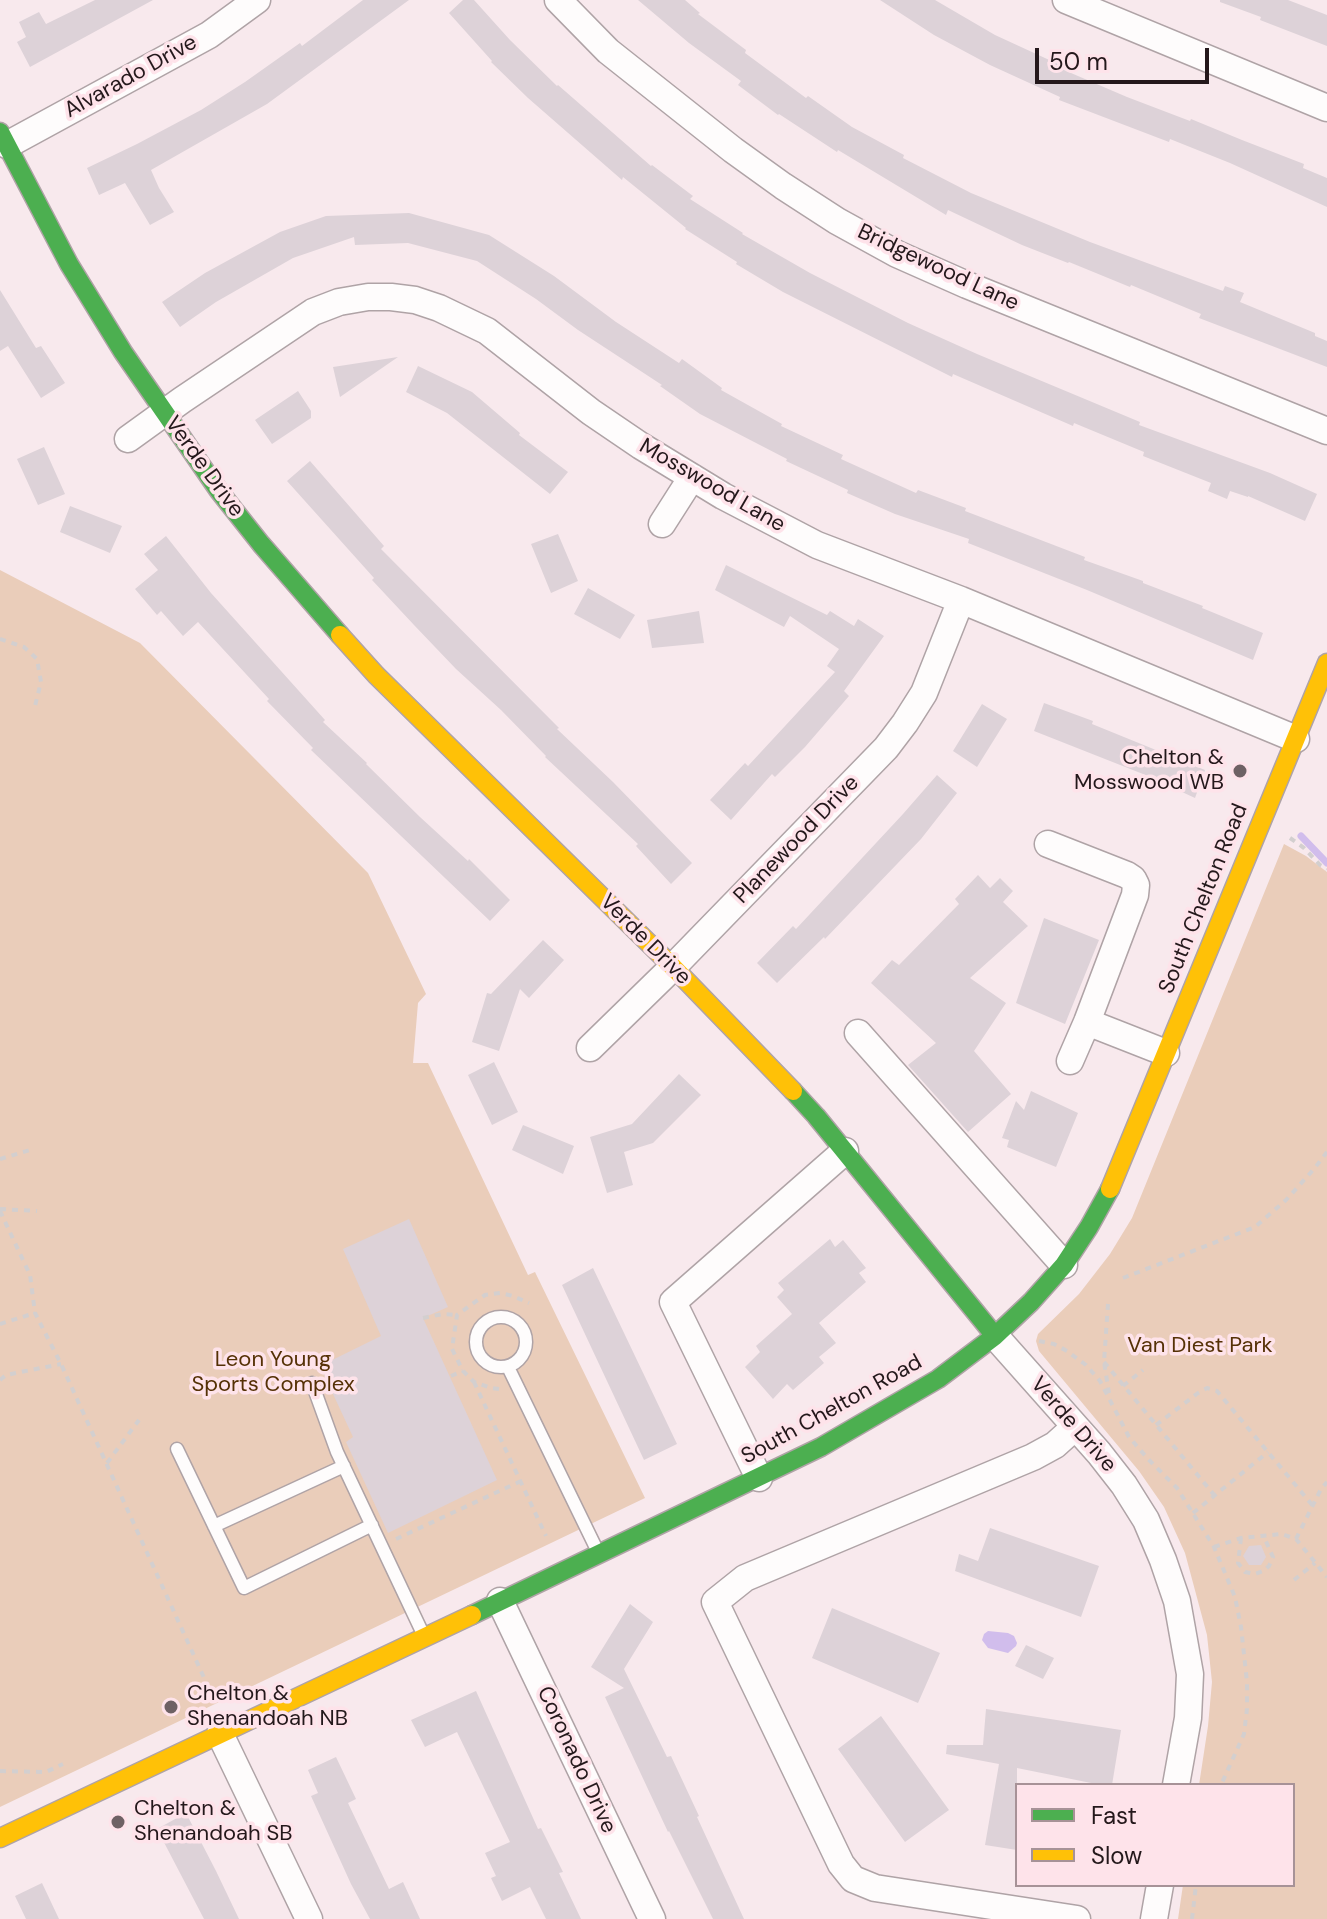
<!DOCTYPE html>
<style>
body{margin:0}
#map{position:relative;width:1327px;height:1919px;overflow:hidden;background:#f8e9ed;font-family:"DM Sans",sans-serif}
canvas{display:block}
.legend{position:absolute;left:1015px;top:1783px;width:280px;height:104px;box-sizing:border-box;background:#fee3ea;border:2px solid #a79297;margin:0;padding:10px 14px;list-style:none;font-size:24px;color:#24181b}
.legend li{display:flex;align-items:center;gap:16px;height:40px}
.legend b{width:40px;border:2px solid #a79297}
.scale{position:absolute;left:1035px;top:48px;width:174px;height:36px;box-sizing:border-box;border:4px solid #24181b;border-top:0;padding-left:10px;font-size:24px;line-height:28px;white-space:nowrap;color:#24181b;-webkit-text-stroke:6px #fee3ea;paint-order:stroke}
</style>
<div id="map">
<canvas width="1327" height="1919"></canvas>
<ul class="legend">
<li><b style="height:10px;background:#4caf50"></b>Fast</li>
<li><b style="height:10px;background:#ffc107"></b>Slow</li>
</ul>
<div class="scale">50 m</div>
</div>
<script>
const ctx = document.querySelector('canvas').getContext('2d');
ctx.lineJoin = 'round';
function paint(path, color) {
  ctx.fillStyle = color;
  ctx.fill(path, 'evenodd');
}
function toPath(rows) {
  const path = new Path2D();
  for (const r of rows) {
    if (r.length === 3) {
      path.moveTo(r[0] + r[2], r[1]);
      path.arc(r[0], r[1], r[2], 0, 2 * Math.PI);
      continue;
    }
    path.moveTo(r[0], r[1]);
    for (let i = 2; i < r.length; i += 2) path.lineTo(r[i], r[i + 1]);
  }
  return path;
}
function stroke(path, color, width, dash) {
  ctx.strokeStyle = color;
  ctx.lineWidth = width;
  ctx.lineCap = dash ? 'butt' : 'round';
  ctx.setLineDash(dash || []);
  ctx.stroke(path);
}
function drawText(font, color, halo, rows, align = 'center') {
  ctx.font = font + ' "DM Sans",sans-serif';
  ctx.lineWidth = 7;
  ctx.setLineDash([]);
  ctx.textBaseline = 'middle';
  ctx.strokeStyle = halo;
  ctx.fillStyle = color;
  for (const [text, x, y, turn = 0] of rows) {
    ctx.save();
    ctx.translate(x, y);
    ctx.rotate((+turn || 0) * Math.PI / 180);
    ctx.textAlign = isNaN(turn) ? turn : align;
    if (halo) ctx.strokeText(text, 0, 0);
    ctx.fillText(text, 0, 0);
    ctx.restore();
  }
}
paint(toPath([
 [0,570,140,643,368,873,426,994,418,1003,413,1063,428,1063,528,1275,535,1272,645,1498,0,1807],
 [1284,844,1306,856,1327,872,1327,1919,1178,1919,1183,1885,1293,1885,1293,1785,1199,1785,1208,1726,1212,1682,1207,1635,1185,1553,1164,1507,1139,1471,1039,1351,1036,1341,1038,1334,1079,1294,1110,1254,1132,1218]
]), '#eacdba');
paint(toPath([
 [988,1631,1008,1633,1014,1636,1017,1643,1016,1646,1008,1653,988,1648,982,1640,984,1634]
]), '#d1bdec');
stroke(toPath([
 [1301,836,1327,863]
]), '#d1bdec', 7);
paint(toPath([
 [95,0,153,0,30,67,17,42,26,37,19,22,39,12,46,24],
 [363,0,409,0,267,104,151,170,159,188,174,212,150,225,125,183,99,195,87,168,137,144,201,110,245,82,300,43,302,46],
 [463,0,474,0,510,40,557,86,558,85,651,166,652,165,693,196,690,199,743,233,742,234,810,273,908,323,977,354,1140,422,1139,425,1270,473,1317,494,1305,521,1248,496,1248,497,1230,491,1227,499,1208,491,1211,483,1143,456,1144,452,1074,423,1073,426,953,374,952,377,783,292,736,264,737,262,685,229,686,228,623,177,622,180,528,98,491,62,492,61,449,13],
 [638,0,685,0,700,13,698,14,746,50,745,53,806,98,808,96,852,127,904,155,903,158,971,193,1090,242,1223,291,1225,286,1244,293,1240,302,1315,333,1315,336,1327,341,1327,367,1199,318,1201,314,1131,285,1130,287,1069,262,1068,263,1022,245,948,210,946,215,838,150,837,152,779,114,778,115,738,85,741,81,689,43],
 [880,0,935,0,995,35,1058,64,1057,67,1127,97,1190,121,1191,119,1242,140,1304,164,1303,168,1327,178,1327,207,1230,163,1170,139,1169,142,1059,100,1060,97,990,65,934,35],
 [1220,0,1288,0,1327,15,1327,46,1260,20,1261,17,1220,2],
 [409,213,489,235,554,276,616,322,679,363,682,359,722,388,721,390,782,424,781,426,843,455,841,459,916,493,918,490,966,508,965,511,1085,557,1084,560,1143,581,1143,583,1203,606,1202,608,1263,633,1253,660,1087,590,968,543,969,539,895,514,847,493,848,490,786,461,787,459,700,414,660,386,662,385,578,330,536,299,477,261,408,243,355,245,354,237,293,258,216,302,180,327,162,302,205,273,280,232,326,216],
 [0,290,36,348,41,346,65,383,41,398,8,346,0,351],
 [398,357,340,397,333,367],
 [418,366,472,392,520,433,519,435,568,472,550,494,447,413,406,392],
 [298,391,311,411,311,418,272,444,255,420],
 [44,447,65,494,38,505,17,459],
 [310,461,384,546,381,549,559,728,557,729,613,782,692,863,671,884,636,846,638,844,545,757,546,756,501,710,456,669,414,625,372,580,374,578,287,481],
 [70,506,122,526,110,553,60,532],
 [558,534,578,581,551,593,531,544],
 [166,536,211,593,325,720,323,722,367,763,366,764,420,817,468,861,469,859,510,900,490,921,311,750,313,748,267,701,269,699,198,622,183,636,161,611,157,615,135,589,158,570,144,554],
 [726,565,827,615,830,611,854,626,858,619,884,636,844,691,849,696,805,747,775,777,772,774,731,820,710,800,745,763,748,766,835,672,827,666,839,649,790,616,784,627,715,590],
 [588,588,635,615,620,639,574,614],
 [699,611,704,643,652,648,647,620],
 [1044,703,1093,721,1092,724,1205,770,1195,798,1143,774,1034,731],
 [982,704,1007,719,977,767,953,751],
 [937,775,957,793,921,839,825,939,824,937,777,983,757,963,793,926,796,929,903,814],
 [978,875,990,888,1000,878,1013,891,1003,902,1028,926,970,978,1006,1003,974,1051,1011,1094,968,1132,908,1065,936,1043,871,983,892,960,899,965,959,904,955,899],
 [1044,918,1099,940,1065,1024,1016,1003],
 [543,940,564,960,529,998,520,989,499,1051,472,1042,487,993,491,994],
 [494,1062,518,1112,492,1125,468,1075],
 [679,1074,701,1095,653,1143,624,1152,633,1185,607,1193,590,1137,632,1124],
 [1031,1091,1078,1113,1056,1167,1007,1147,1009,1140,1002,1138,1016,1101,1024,1110],
 [523,1125,574,1146,563,1174,512,1150],
 [409,1219,448,1307,423,1318,497,1480,388,1533,346,1442,353,1437,320,1366,381,1336,343,1249],
 [830,1239,835,1247,843,1240,866,1268,859,1273,866,1282,819,1323,836,1343,819,1357,824,1363,793,1390,787,1384,773,1399,745,1367,760,1352,756,1346,792,1314,777,1297,784,1290,778,1283],
 [593,1268,677,1444,644,1460,562,1285],
 [990,1528,1099,1566,1081,1617,955,1571,959,1554,978,1561],
 [1261,1545,1266,1557,1261,1565,1249,1565,1243,1556,1249,1546],
 [630,1604,653,1622,624,1669,667,1757,671,1756,699,1816,697,1817,744,1919,713,1919,669,1831,668,1832,605,1697,624,1688,591,1667],
 [832,1608,940,1653,918,1703,812,1658],
 [1026,1645,1054,1658,1043,1679,1015,1666],
 [476,1691,538,1829,541,1828,563,1872,559,1873,581,1919,546,1919,530,1887,502,1901,491,1878,496,1876,485,1853,510,1842,457,1732,425,1747,411,1720],
 [986,1709,1121,1730,1112,1785,1101,1785,1017,1768,1017,1850,985,1845,999,1764,946,1754,947,1745,983,1745],
 [881,1716,949,1810,905,1842,838,1749],
 [336,1757,356,1799,348,1803,389,1889,403,1882,420,1919,370,1919,351,1884,311,1796,318,1793,308,1770],
 [186,1813,216,1871,239,1919,204,1919,157,1829],
 [42,1883,59,1919,26,1919,15,1896]
]), '#ddd2d8');
const lane = toPath([
 [501,1342,25],
 [508,1367,598,1552],
 [312,1383,337,1452,424,1636],
 [177,1449,244,1588,372,1525],
 [214,1526,344,1466]
]);
const street = toPath([
 [558,0,608,51,733,150,783,186,837,221,897,254,967,285,1327,431],
 [1066,0,1327,108],
 [7,145,209,35,257,0],
 [128,439,182,400,313,312,339,302,368,297,391,297,415,300,439,308,487,331,591,412,641,446,723,496,817,545,961,600,1296,739],
 [662,524,692,477],
 [1048,844,1127,875,1133,879,1136,885,1135,895,1087,1022,1070,1061],
 [1087,1022,1166,1053],
 [858,1033,1064,1265],
 [590,1048,673,967,886,748,905,723,924,693,961,600],
 [995,1336,1099,1453,1124,1485,1146,1520,1163,1560,1177,1601,1190,1674,1188,1718,1176,1785],
 [1075,1427,1055,1445,1033,1457,745,1578,715,1602,841,1864,853,1879,875,1888,1077,1919],
 [759,1478,673,1302,845,1151],
 [500,1601,652,1919],
 [220,1734,309,1919],
 [1154,1919,1160,1885]
]);
const fast = toPath([
 [0,132,69,264,123,352,219,491,261,544,340,635],
 [793,1091,816,1116,995,1336],
 [472,1615,821,1447,938,1379,995,1336,1031,1302,1064,1265,1089,1227,1110,1189]
]);
const slow = toPath([
 [340,635,376,675,673,967,793,1091],
 [1110,1189,1327,663],
 [0,1838,472,1615]
]);
stroke(lane, '#afa3a6', 15);
stroke(street, '#afa3a6', 29);
stroke(fast, '#afa3a6', 21);
stroke(slow, '#afa3a6', 21);
stroke(toPath([
 [0,639,24,647,37,659,41,682,34,710],
 [1290,838,1304,848,1320,865,1327,869],
 [0,1159,30,1150],
 [0,1209,37,1211],
 [0,1211,30,1275,35,1313,61,1364,211,1693],
 [1123,1278,1255,1227,1286,1200,1314,1169,1327,1152],
 [1108,1304,1104,1362,1109,1393],
 [423,1318,443,1314,457,1315],
 [0,1324,35,1313],
 [1039,1341,1054,1344,1067,1351,1086,1365,1100,1381,1129,1437,1149,1460,1177,1488,1214,1547,1235,1597,1241,1627,1247,1682,1247,1709,1244,1734,1221,1785],
 [1104,1362,1215,1496],
 [451,1376,463,1371],
 [0,1380,6,1375,61,1364],
 [474,1382,546,1536],
 [1123,1386,1143,1370],
 [499,1389,491,1388,474,1382,463,1371,452,1349,457,1315,485,1295,500,1293,513,1296,529,1303],
 [1156,1425,1198,1393,1207,1388,1217,1391,1313,1506],
 [107,1463,139,1420],
 [1193,1513,1268,1452],
 [1241,1538,1238,1563,1245,1572,1255,1574,1263,1571,1269,1566,1273,1557,1264,1537],
 [396,1539,521,1481],
 [1296,1539,1321,1489,1327,1482],
 [1214,1547,1241,1538,1282,1534,1296,1539,1327,1577],
 [1294,1580,1315,1563],
 [0,1771,46,1772,63,1764],
 [1192,1919,1196,1885]
]), '#d3cfcf', 4, [6, 6]);
stroke(lane, '#fefcfc', 12);
stroke(street, '#fefcfc', 26);
stroke(fast, '#4caf50', 18);
stroke(slow, '#ffc107', 18);
for (const [x, y, r, color] of [
 [1240,771,8,"#6e6164"],
 [171,1707,8,"#6e6164"],
 [118,1822,8,"#6e6164"]
]) {
  const dot = new Path2D();
  dot.arc(x, y, r, 0, 2 * Math.PI);
  ctx.fillStyle = color;
  ctx.fill(dot);
  stroke(dot, '#fee3ea', 3);
}
drawText('22px', '#24181b', '#fee3ea', [
 ["Alvarado Drive",131,77,-29],
 ["Bridgewood Lane",938,268,25],
 ["Verde Drive",204,467,54],
 ["Mosswood Lane",712,486,30],
 ["Planewood Drive",797,840,-46],
 ["South Chelton Road",1204,899,-68],
 ["Verde Drive",645,940,45],
 ["South Chelton Road",832,1410,-29],
 ["Verde Drive",1073,1425,49],
 ["Coronado Drive",576,1760,65]
]);
drawText('22px', '#24181b', '#fee3ea', [
 ["Chelton &",1224,758,"right"],
 ["Mosswood WB",1224,783,"right"],
 ["Chelton &",187,1694],
 ["Shenandoah NB",187,1719],
 ["Chelton &",134,1809],
 ["Shenandoah SB",134,1834]
], 'left');
drawText('22px', '#553106', '#fee3ea', [
 ["Van Diest Park",1200,1346],
 ["Leon Young",273,1360],
 ["Sports Complex",273,1385]
]);
</script>
